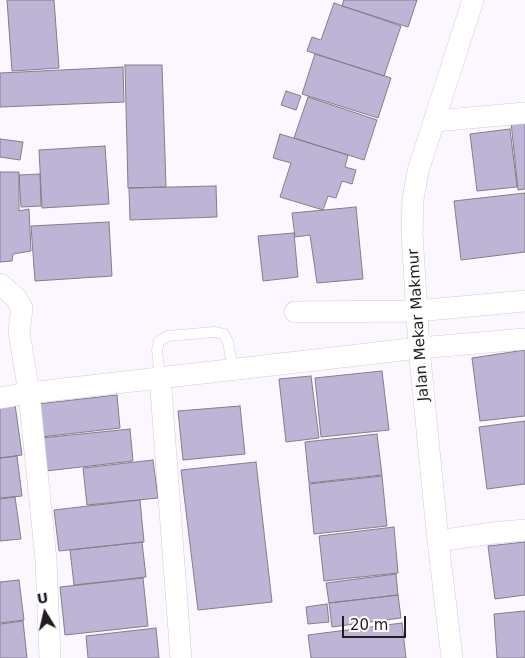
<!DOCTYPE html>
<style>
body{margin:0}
#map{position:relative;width:525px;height:658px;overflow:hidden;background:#fcf6fe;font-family:"DejaVu Sans",sans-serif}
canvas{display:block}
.north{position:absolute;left:20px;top:588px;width:50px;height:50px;-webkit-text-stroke:4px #fff;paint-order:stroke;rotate:351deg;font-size:14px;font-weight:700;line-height:20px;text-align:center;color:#1f1d20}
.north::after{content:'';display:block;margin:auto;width:18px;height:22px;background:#1f1d20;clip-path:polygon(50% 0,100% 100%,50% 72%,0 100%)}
.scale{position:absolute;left:342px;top:616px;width:64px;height:22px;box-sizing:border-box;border:2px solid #1f1d20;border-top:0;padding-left:6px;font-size:15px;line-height:18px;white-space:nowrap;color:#1f1d20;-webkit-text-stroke:4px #fff;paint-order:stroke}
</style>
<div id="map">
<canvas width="525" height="658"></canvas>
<div class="north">U</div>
<div class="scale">20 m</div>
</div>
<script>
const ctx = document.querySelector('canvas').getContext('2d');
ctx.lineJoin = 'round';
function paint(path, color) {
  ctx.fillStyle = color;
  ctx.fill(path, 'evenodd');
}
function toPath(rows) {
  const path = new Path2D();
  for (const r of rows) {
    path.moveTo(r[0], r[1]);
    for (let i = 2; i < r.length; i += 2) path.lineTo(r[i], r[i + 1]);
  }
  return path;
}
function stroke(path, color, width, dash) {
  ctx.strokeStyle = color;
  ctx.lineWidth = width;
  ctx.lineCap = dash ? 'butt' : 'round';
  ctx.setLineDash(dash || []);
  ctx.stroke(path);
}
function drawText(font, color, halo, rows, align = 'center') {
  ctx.font = font + ' "DejaVu Sans",sans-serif';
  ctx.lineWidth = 4.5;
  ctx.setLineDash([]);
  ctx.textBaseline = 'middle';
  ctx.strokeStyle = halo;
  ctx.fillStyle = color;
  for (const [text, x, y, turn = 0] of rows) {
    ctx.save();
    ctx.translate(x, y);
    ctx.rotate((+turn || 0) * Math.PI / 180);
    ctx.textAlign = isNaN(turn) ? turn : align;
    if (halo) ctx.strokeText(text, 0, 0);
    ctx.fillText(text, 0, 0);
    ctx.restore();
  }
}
const building = toPath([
 [7,0,54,0,59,68,12,71,7,0],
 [344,0,417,0,408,27,342,6,344,0],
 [334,3,401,26,384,76,307,51,312,37,321,40,334,3],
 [315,54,391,78,378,118,302,94,315,54],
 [125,65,162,65,166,187,128,188,125,65],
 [123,67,124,102,0,107,0,73,123,67],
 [286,91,301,96,296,110,281,105,286,91],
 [308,97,377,120,364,160,294,138,308,97],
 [525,120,525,189,518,190,511,122,525,120],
 [510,129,517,187,477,191,470,134,510,129],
 [280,134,348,155,345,167,356,170,352,184,342,181,336,198,328,196,323,210,280,197,291,163,273,158,280,134],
 [0,139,23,142,20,160,0,157,0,139],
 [105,146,109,204,42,208,39,150,105,146],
 [0,172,19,172,19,211,29,209,31,251,13,254,12,261,0,262,0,172],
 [40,174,41,206,21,207,19,175,40,174],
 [216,186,217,217,130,220,129,188,216,186],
 [525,193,525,252,461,260,454,201,525,193],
 [356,207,363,279,317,283,310,235,295,237,292,213,356,207],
 [109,222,112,276,35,281,31,226,109,222],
 [294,233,298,277,263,281,258,236,294,233],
 [525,350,525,416,480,421,472,358,525,350],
 [382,371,389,430,321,437,315,378,382,371],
 [311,376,319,438,286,442,279,379,311,376],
 [117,395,120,428,41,437,38,404,117,395],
 [14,397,22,455,0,458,0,403,14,397],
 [240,406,245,454,183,460,178,411,240,406],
 [525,421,525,484,487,489,479,427,525,421],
 [130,429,133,461,46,471,42,438,130,429],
 [377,434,382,475,309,483,305,442,377,434],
 [17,456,22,496,0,498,0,458,17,456],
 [153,460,158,498,87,505,83,468,153,460],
 [256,462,272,602,198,610,181,470,256,462],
 [382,476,387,526,314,534,309,484,382,476],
 [15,497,21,539,0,541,0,499,15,497],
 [140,500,144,542,59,551,54,510,140,500],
 [394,527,398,573,324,581,319,536,394,527],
 [142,542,146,577,74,585,70,550,142,542],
 [525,542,525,595,495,599,488,546,525,542],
 [396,574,398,595,329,603,326,583,396,574],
 [143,578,148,626,65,635,60,587,143,578],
 [19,580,24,620,0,623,0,582,19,580],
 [398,595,401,618,332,627,329,603,398,595],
 [327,604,329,622,308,624,306,607,327,604],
 [525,611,525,658,497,658,494,614,525,611],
 [23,621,27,658,0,658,0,624,23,621],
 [402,623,406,658,311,658,308,635,402,623],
 [156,628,159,658,88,658,86,636,156,628]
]);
paint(building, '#beb4d6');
stroke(building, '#827f89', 1);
const lane = toPath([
 [160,377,157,350,159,341,168,336,214,332,224,334,228,342,233,370]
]);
const street = toPath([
 [435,121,525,113],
 [0,284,16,298,22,308,19,332,29,393,46,560,50,658],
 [295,312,417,311,525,301],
 [160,377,181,658],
 [0,398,29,393,419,348,525,339],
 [438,541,493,533,525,530],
 [452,658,438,541,419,348,412,233,413,199,418,171,473,0]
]);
stroke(lane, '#d2cbd5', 11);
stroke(street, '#d2cbd5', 22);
stroke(lane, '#fff', 10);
stroke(street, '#fff', 21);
drawText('15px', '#1f1d20', '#fff', [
 ["Jalan Mekar Makmur",419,325,-94]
]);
</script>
